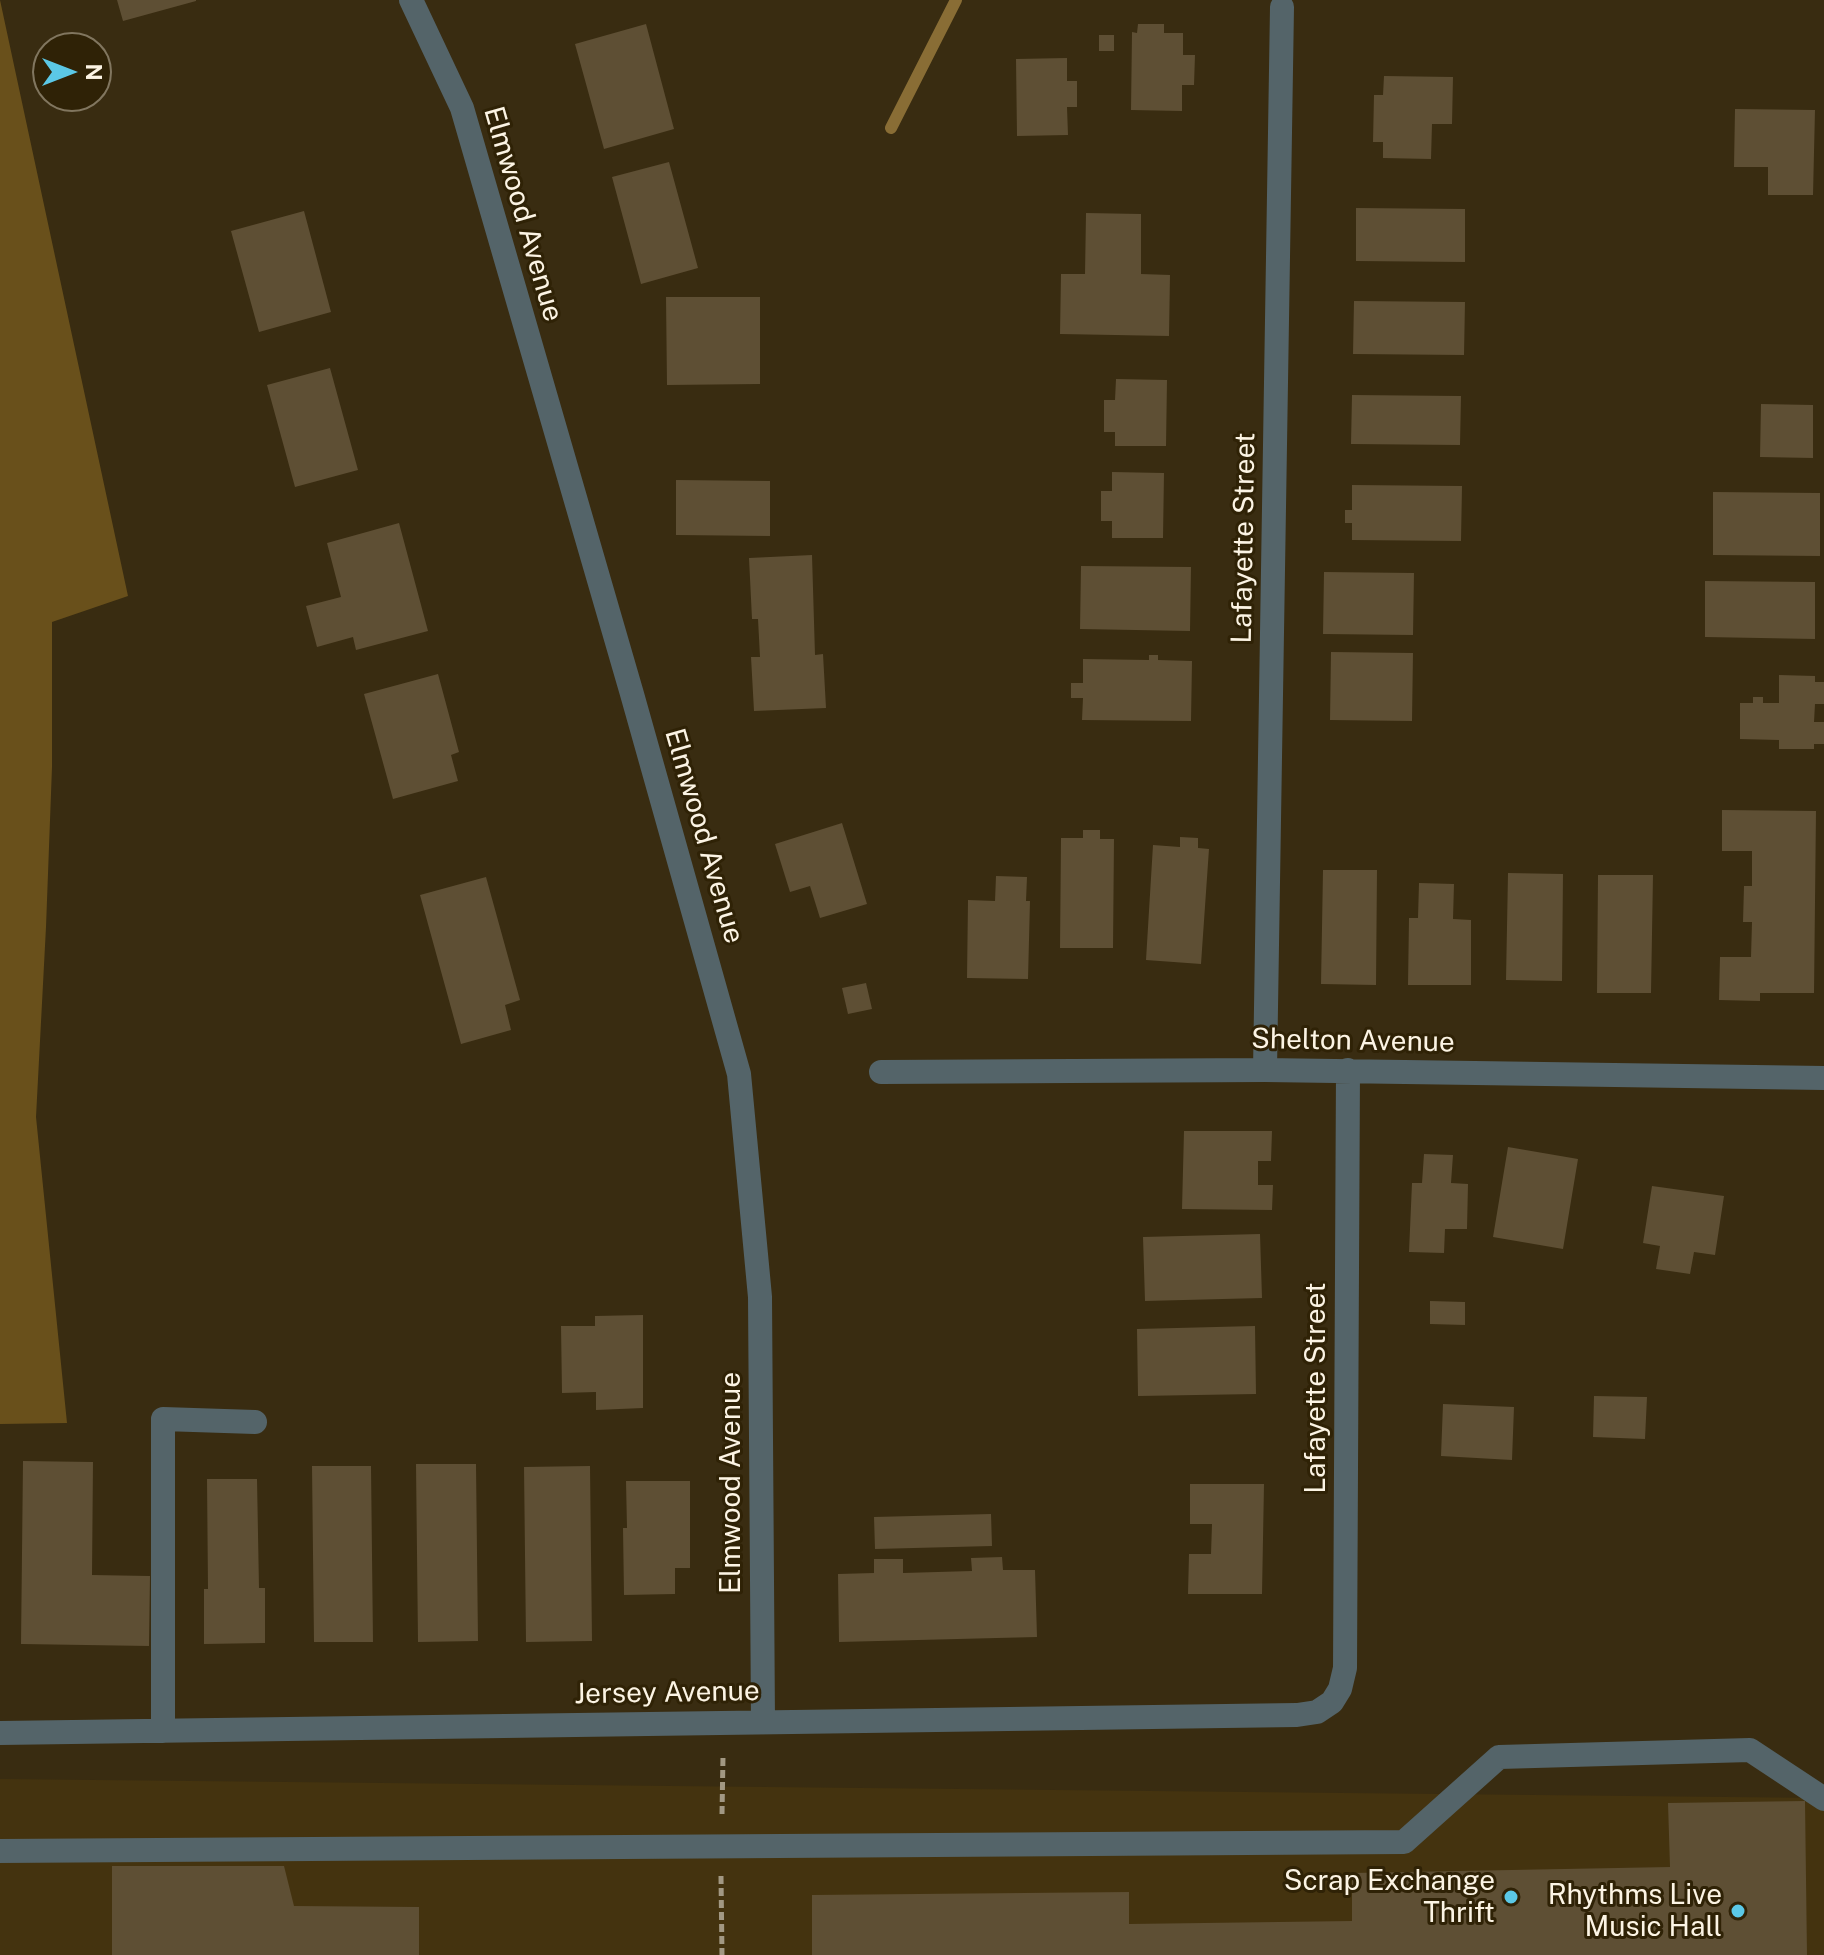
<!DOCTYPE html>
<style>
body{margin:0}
#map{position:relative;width:1824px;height:1955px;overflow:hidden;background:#392c11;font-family:"Public Sans",sans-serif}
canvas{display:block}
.north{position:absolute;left:32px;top:32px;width:80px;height:80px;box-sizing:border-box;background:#2f2206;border:2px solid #81765f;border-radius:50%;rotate:90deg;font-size:22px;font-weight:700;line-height:32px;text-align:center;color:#fcf4e4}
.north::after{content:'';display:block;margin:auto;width:28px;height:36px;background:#5bc8e6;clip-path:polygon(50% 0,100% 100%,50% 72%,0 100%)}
</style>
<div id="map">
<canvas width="1824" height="1955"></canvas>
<div class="north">N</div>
</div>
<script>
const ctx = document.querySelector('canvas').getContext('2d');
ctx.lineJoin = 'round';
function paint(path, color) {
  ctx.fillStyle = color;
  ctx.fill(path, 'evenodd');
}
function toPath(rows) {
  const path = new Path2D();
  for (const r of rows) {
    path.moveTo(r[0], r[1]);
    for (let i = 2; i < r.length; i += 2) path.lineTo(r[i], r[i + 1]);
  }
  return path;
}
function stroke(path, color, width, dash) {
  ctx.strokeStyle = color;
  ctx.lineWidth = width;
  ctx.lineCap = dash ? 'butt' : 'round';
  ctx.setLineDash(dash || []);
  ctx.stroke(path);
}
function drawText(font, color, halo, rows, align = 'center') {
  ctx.font = font + ' "Public Sans",sans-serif';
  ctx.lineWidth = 6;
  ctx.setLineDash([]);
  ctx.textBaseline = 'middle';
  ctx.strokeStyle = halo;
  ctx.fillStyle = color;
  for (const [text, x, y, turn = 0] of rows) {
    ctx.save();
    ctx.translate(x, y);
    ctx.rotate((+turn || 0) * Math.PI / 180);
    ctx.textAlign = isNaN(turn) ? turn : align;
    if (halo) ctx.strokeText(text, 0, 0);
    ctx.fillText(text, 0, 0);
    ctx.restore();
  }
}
paint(toPath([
 [0,1779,1824,1798,1824,1955,0,1955]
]), '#44330f');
paint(toPath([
 [0,0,128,596,52,622,52,767,46,927,36,1117,67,1423,0,1424]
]), '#69501b');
stroke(toPath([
 [891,128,956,0]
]), '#896d35', 12);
paint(toPath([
 [117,0,196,0,196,1,123,21],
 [646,24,674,129,604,149,575,44],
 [1138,24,1164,24,1164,33,1183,33,1183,55,1195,55,1194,85,1182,85,1182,111,1131,110,1132,32,1137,33],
 [1099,35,1114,35,1114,51,1099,51],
 [1067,58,1067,81,1077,81,1077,107,1067,107,1068,135,1017,136,1016,59],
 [1384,76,1453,77,1452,124,1432,124,1431,159,1383,158,1383,142,1373,142,1374,95,1383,95],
 [1735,109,1815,110,1813,195,1768,195,1768,167,1734,167],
 [669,162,698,268,641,284,612,177],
 [1356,208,1465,209,1465,262,1356,261],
 [304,211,331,312,259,332,231,231],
 [1086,213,1141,214,1141,274,1170,275,1169,336,1060,334,1061,274,1085,274],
 [666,297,760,297,760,384,667,385],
 [1354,301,1465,302,1464,355,1353,354],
 [330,368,358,470,295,487,267,385],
 [1116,379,1167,380,1166,446,1115,446,1115,432,1104,432,1104,400,1115,400],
 [1352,395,1461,396,1460,445,1351,444],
 [1761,404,1813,405,1813,458,1760,457],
 [1112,472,1164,473,1163,538,1112,538,1112,521,1101,521,1101,491,1112,491],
 [676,480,770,481,770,536,676,535],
 [1352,485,1462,486,1461,541,1352,540,1352,523,1345,523,1345,510,1352,510],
 [1713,492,1820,493,1820,556,1713,555],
 [399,523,428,631,356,650,353,637,317,647,306,606,341,597,327,543],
 [812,555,815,655,823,654,826,708,754,711,751,657,760,657,758,619,752,619,749,558],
 [1081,566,1191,567,1190,631,1080,629],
 [1324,572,1414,573,1413,635,1323,634],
 [1705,581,1815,582,1815,639,1705,637],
 [1331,652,1413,653,1412,721,1330,720],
 [1149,655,1158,655,1158,660,1192,661,1191,721,1082,720,1083,698,1071,698,1071,683,1083,683,1083,659,1149,660],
 [438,674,459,752,451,755,458,781,393,799,364,694],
 [1779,675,1815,676,1815,682,1824,682,1824,704,1815,704,1814,722,1824,722,1824,744,1814,744,1814,749,1779,749,1779,740,1740,739,1740,703,1753,703,1753,697,1763,697,1763,703,1779,703],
 [1722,810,1816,811,1814,993,1760,993,1760,1001,1719,1000,1720,957,1751,957,1752,922,1743,922,1744,886,1752,886,1752,851,1722,851],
 [842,823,867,904,820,918,810,886,790,892,775,844],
 [1083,830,1100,830,1100,839,1114,839,1113,948,1060,948,1061,838,1083,838],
 [1180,837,1198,838,1198,848,1209,849,1201,964,1146,960,1153,845,1180,847],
 [1323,870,1377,870,1376,985,1321,984],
 [1508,873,1563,874,1562,981,1506,980],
 [1598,875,1653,875,1651,993,1597,993],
 [996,876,1027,877,1026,901,1030,901,1028,979,967,978,968,900,995,901],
 [486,877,520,1000,505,1005,511,1030,461,1044,420,895],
 [1419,883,1454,884,1453,919,1471,920,1471,985,1408,985,1409,918,1418,918],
 [866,983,872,1009,848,1014,842,988],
 [1184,1131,1272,1131,1271,1161,1258,1161,1258,1185,1273,1185,1272,1210,1182,1209],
 [1508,1147,1578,1159,1563,1249,1493,1237],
 [1424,1154,1453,1155,1451,1183,1468,1184,1467,1229,1445,1229,1444,1253,1409,1252,1412,1183,1422,1183],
 [1652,1186,1724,1196,1715,1255,1694,1252,1690,1274,1656,1269,1660,1246,1643,1243],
 [1260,1234,1262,1298,1145,1301,1143,1237],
 [1430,1301,1465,1302,1465,1325,1430,1324],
 [643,1315,643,1408,596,1410,596,1392,562,1393,561,1326,595,1326,595,1316],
 [1255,1326,1256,1394,1138,1396,1137,1329],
 [1594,1396,1647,1397,1645,1439,1593,1437],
 [1443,1404,1514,1407,1512,1460,1441,1456],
 [23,1461,93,1462,92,1575,150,1576,149,1646,21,1644],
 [416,1464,476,1464,478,1641,418,1642],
 [312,1466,371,1466,373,1642,314,1642],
 [590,1466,592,1641,526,1642,524,1467],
 [207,1479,257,1479,259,1588,265,1588,265,1643,204,1644,204,1589,208,1589],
 [626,1481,690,1481,690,1568,675,1568,675,1594,624,1595,623,1528,627,1528],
 [1190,1484,1264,1484,1262,1594,1188,1594,1189,1554,1211,1554,1212,1524,1190,1524],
 [991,1514,992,1546,875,1549,874,1517],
 [1002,1557,1003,1570,1035,1570,1037,1637,839,1642,838,1574,874,1573,874,1559,903,1559,903,1573,972,1571,971,1558],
 [1805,1801,1807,1955,812,1955,812,1895,1129,1892,1129,1924,1352,1921,1352,1873,1670,1867,1668,1803],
 [112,1866,284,1866,294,1906,419,1907,419,1955,112,1955]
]), '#5e4f34');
stroke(toPath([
 [722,1814,723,1756],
 [721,1876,722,1955]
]), '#a29883', 5, [8, 4]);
stroke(toPath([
 [411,0,462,108,632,694,739,1074,760,1297,763,1721],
 [1265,1070,1282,7],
 [881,1072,1265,1070,1824,1078],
 [163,1731,163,1419,255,1422],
 [0,1733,1297,1715,1317,1712,1332,1702,1340,1689,1345,1668,1348,1070],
 [0,1851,1404,1842,1499,1757,1750,1750,1824,1799]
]), '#546469', 24);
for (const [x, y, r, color] of [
 [1511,1897,8,"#5bc8e6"],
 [1738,1911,8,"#5bc8e6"]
]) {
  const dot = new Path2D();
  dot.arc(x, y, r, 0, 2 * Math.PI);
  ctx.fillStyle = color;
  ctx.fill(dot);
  stroke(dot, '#2f2206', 3);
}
drawText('28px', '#fcf4e4', '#2f2206', [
 ["Elmwood Avenue",523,214,74],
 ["Lafayette Street",1244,538,-89],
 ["Elmwood Avenue",704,836,74],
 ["Shelton Avenue",1353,1041,1],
 ["Lafayette Street",1316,1388,-90],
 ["Elmwood Avenue",731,1483,-90],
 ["Jersey Avenue",667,1693,-1]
]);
drawText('28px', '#fcf4e4', '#2f2206', [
 ["Scrap Exchange",1495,1881],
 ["Thrift",1495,1913],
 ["Rhythms Live",1722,1895],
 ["Music Hall",1722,1927]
], 'right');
</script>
